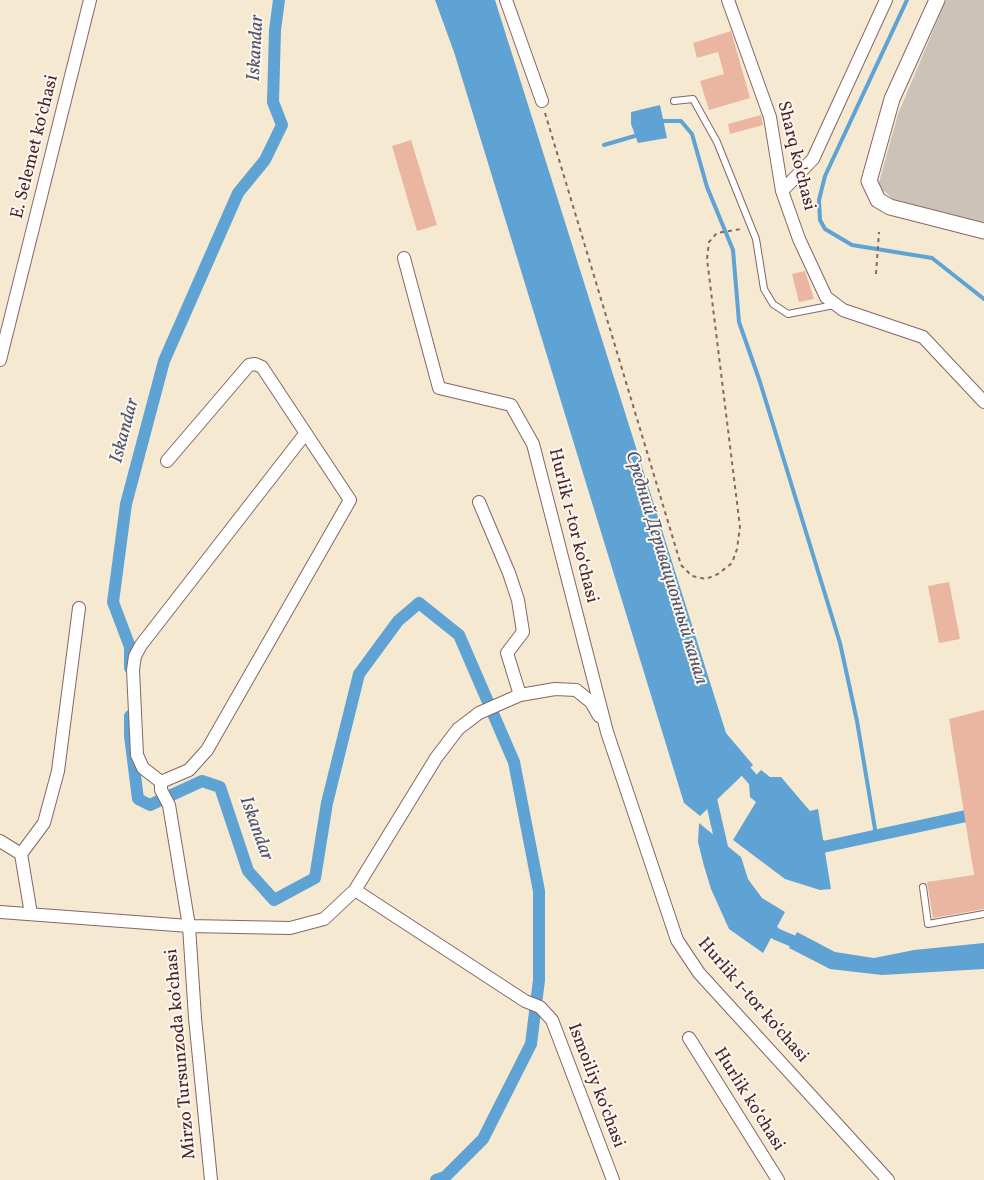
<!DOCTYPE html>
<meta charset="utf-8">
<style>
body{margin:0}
canvas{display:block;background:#f5e9d2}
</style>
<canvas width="984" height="1180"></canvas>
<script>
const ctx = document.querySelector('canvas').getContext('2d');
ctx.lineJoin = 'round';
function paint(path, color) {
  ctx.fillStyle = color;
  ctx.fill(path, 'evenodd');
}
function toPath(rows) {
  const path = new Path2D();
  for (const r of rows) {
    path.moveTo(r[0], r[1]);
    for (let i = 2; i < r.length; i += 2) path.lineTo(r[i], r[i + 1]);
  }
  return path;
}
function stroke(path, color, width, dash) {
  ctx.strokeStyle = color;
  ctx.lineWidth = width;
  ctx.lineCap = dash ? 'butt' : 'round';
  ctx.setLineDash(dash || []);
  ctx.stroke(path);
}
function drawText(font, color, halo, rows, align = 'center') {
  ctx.font = font + ' Vollkorn,serif';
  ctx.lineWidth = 4;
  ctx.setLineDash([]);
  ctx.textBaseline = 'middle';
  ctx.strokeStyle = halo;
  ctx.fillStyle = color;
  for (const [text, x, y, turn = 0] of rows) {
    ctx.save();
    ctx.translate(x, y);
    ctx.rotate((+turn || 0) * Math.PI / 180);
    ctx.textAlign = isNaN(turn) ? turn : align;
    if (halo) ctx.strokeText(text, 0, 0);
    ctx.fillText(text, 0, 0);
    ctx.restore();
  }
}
paint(toPath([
 [946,0,984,0,984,223,893,199,878,186,898,114]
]), '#cbc2b8');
paint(toPath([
 [435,0,495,0,726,733,753,765,700,816,684,803,454,52],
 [660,105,667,138,638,143,631,124,631,112],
 [761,770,770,777,781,777,810,811,818,809,831,889,820,890,785,879,733,840,756,802,750,797,749,783],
 [699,823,741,857,748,879,762,898,785,912,763,953,729,929,711,889,704,866,698,842],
 [797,932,835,952,874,958,914,950,984,943,984,969,882,975,830,969,789,948]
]), '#5fa3d4');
stroke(toPath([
 [907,0,825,176,819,200,820,220,825,229,852,245,932,258,984,299],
 [659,123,663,121,681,121,692,134,707,187,733,250,739,322,760,382,840,643,857,721,876,835],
 [604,145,638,135]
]), '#5fa3d4', 4);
stroke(toPath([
 [130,668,130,647,113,602,126,504,164,361,238,193,265,160,282,125,273,102,275,30,279,0],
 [130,716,130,736,138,799,150,805,202,781,220,787,248,871,274,900,315,878,327,803,359,674,398,621,419,603,459,635,514,762,539,891,539,980,531,1044,483,1139,445,1177,436,1180],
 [735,759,763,791],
 [709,790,724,856],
 [811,838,823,847,984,812],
 [763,921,776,934,807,947]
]), '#5fa3d4', 12);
paint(toPath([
 [731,31,750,98,709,110,700,81,724,74,718,52,697,58,693,43],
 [761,115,763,125,730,134,728,124],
 [411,140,437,225,417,231,392,146],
 [805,271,814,299,799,302,792,274],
 [949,582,960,639,939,643,928,586],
 [984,710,984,909,933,918,927,882,974,875,949,719]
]), '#ebb6a1');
const service = toPath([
 [674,101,693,99,717,142,756,239,764,289,773,304,788,314,834,305],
 [923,887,928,924,984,914]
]);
const minor = toPath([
 [506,0,542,101],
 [728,0,770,117,782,191,799,239,826,297,843,310,923,337,984,402],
 [782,191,813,159,886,0],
 [404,258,439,388,511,405,533,444,607,732,677,940,699,973,888,1180],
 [0,360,90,0],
 [167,461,249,365,255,364,262,367,350,500,207,750,189,770,161,782,161,790,169,805,189,926,195,1018,211,1180],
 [479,502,509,573,518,600,523,632,507,653,520,695],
 [161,782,143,768,137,755,133,670,135,656,141,645,305,434],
 [0,841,21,854,31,914],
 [21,854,44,823,58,771,79,608],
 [355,890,525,1001,540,1007,552,1020,613,1180],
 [0,912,189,926,290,928,324,919,355,890,436,758,458,729,479,713,520,695,555,689,576,690,591,702,599,716],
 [689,1038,778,1180]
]);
const tertiary = toPath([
 [937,0,892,99,869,181,878,200,890,207,984,231]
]);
stroke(service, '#866665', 8);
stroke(minor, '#866665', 14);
stroke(tertiary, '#866665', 17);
stroke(toPath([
 [545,113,681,565,692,576,706,579,718,574,732,563,737,549,740,527,707,259,709,242,717,233,741,229],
 [876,274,879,232]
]), '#866665', 2, [4, 4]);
stroke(service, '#fff', 6);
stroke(minor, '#fff', 12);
stroke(tertiary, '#fff', 15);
drawText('18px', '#4a1f2b', '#fbf7ec', [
 ["E. Selemet ko‘chasi",36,147,-76],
 ["Sharq ko'chasi",795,156,76],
 ["Hurlik 1-tor ko‘chasi",572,526,76],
 ["Hurlik 1-tor ko‘chasi",752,1001,49],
 ["Mirzo Tursunzoda ko‘chasi",182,1054,-95],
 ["Ismoiliy ko‘chasi",595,1086,69],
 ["Hurlik ko‘chasi",748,1100,58]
]);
drawText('italic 19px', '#52546f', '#fbf7ec', [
 ["Iskandar",257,48,-87],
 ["Iskandar",126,431,-75],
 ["Средний Деривационный канал",665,568,73],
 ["Iskandar",255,829,70]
]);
</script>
